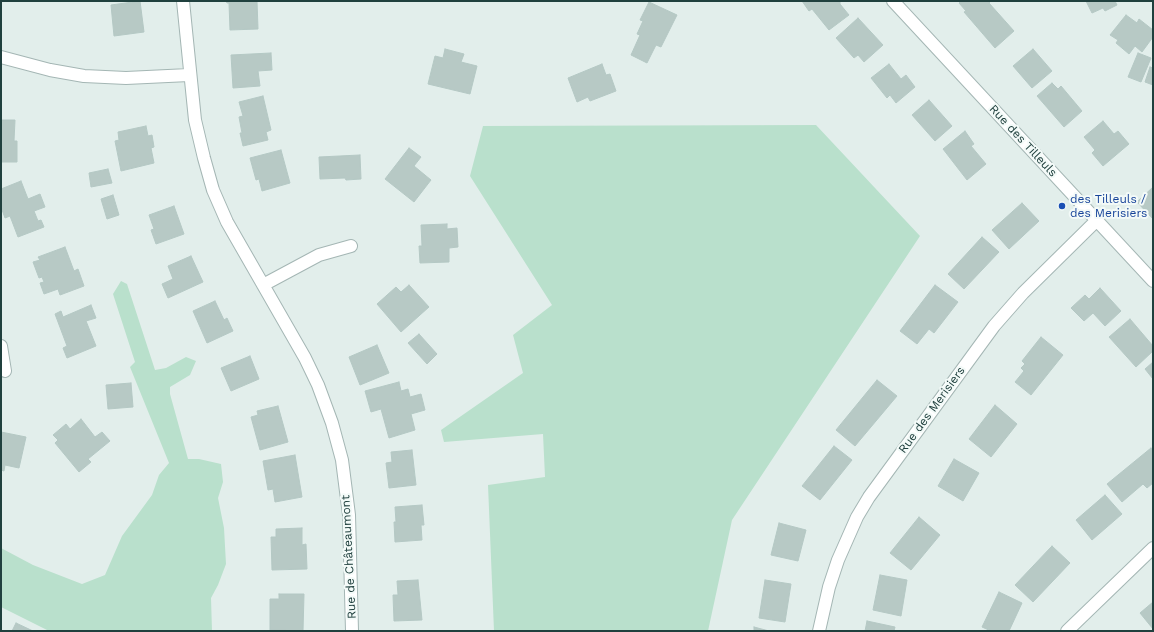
<!DOCTYPE html>
<meta charset="utf-8">
<style>
body{margin:0}
#map{position:relative;width:1154px;height:632px;overflow:hidden;background:#e2eeeb;font-family:"Work Sans",sans-serif}
canvas{display:block}
.frame{position:absolute;inset:0;border:2px solid #20403e;pointer-events:none}
</style>
<div id="map">
<canvas width="1154" height="632"></canvas>
<div class="frame"></div>
</div>
<script>
const ctx = document.querySelector('canvas').getContext('2d');
ctx.lineJoin = 'round';
function paint(path, color) {
  ctx.fillStyle = color;
  ctx.fill(path, 'evenodd');
}
function toPath(rows) {
  const path = new Path2D();
  for (const r of rows) {
    path.moveTo(r[0], r[1]);
    for (let i = 2; i < r.length; i += 2) path.lineTo(r[i], r[i + 1]);
  }
  return path;
}
function stroke(path, color, width, dash) {
  ctx.strokeStyle = color;
  ctx.lineWidth = width;
  ctx.lineCap = dash ? 'butt' : 'round';
  ctx.setLineDash(dash || []);
  ctx.stroke(path);
}
function drawText(font, color, halo, rows, align = 'center') {
  ctx.font = font + ' "Work Sans",sans-serif';
  ctx.lineWidth = 4;
  ctx.setLineDash([]);
  ctx.textBaseline = 'middle';
  ctx.strokeStyle = halo;
  ctx.fillStyle = color;
  for (const [text, x, y, turn = 0] of rows) {
    ctx.save();
    ctx.translate(x, y);
    ctx.rotate((+turn || 0) * Math.PI / 180);
    ctx.textAlign = isNaN(turn) ? turn : align;
    if (halo) ctx.strokeText(text, 0, 0);
    ctx.fillText(text, 0, 0);
    ctx.restore();
  }
}
paint(toPath([
 [816,125,920,236,732,520,708,631,494,631,488,485,545,477,543,434,444,442,441,430,523,373,513,335,552,305,470,176,483,126],
 [121,281,127,284,155,370,166,368,186,357,196,361,190,375,170,387,170,394,188,459,199,459,221,464,223,482,218,498,224,528,226,564,218,585,211,598,212,631,49,631,1,607,1,548,33,565,82,584,105,575,122,536,152,495,159,475,169,463,130,367,135,362,113,294]
]), '#b9e0cc');
const building = toPath([
 [140,1,144,32,114,36,111,5,140,1],
 [226,1,257,1,258,29,230,30,229,3,227,3,226,1],
 [802,1,840,1,840,4,849,15,829,30,812,9,809,11,802,1],
 [961,1,991,1,989,3,1014,31,995,48,964,12,966,11,959,3,961,1],
 [1086,1,1115,1,1117,5,1105,11,1103,8,1092,13,1086,1],
 [649,2,677,15,661,47,656,45,647,63,631,55,640,35,637,34,643,21,640,20,649,2],
 [1126,15,1137,23,1139,19,1153,30,1153,37,1142,52,1135,46,1129,54,1116,43,1118,40,1110,35,1126,15],
 [858,18,883,45,864,62,858,55,854,58,836,38,858,18],
 [445,49,464,54,461,62,477,66,470,94,428,84,435,56,443,58,445,49],
 [1033,49,1052,71,1032,88,1013,66,1033,49],
 [271,53,272,70,258,71,260,86,233,88,231,55,271,53],
 [1138,53,1151,58,1141,82,1128,77,1138,53],
 [602,64,606,75,610,74,616,91,590,101,588,97,577,102,568,78,602,64],
 [889,64,901,79,906,75,915,87,896,103,890,95,887,98,871,78,889,64],
 [1150,67,1153,68,1153,85,1145,82,1150,67],
 [1052,83,1058,89,1061,86,1082,111,1064,127,1037,96,1052,83],
 [263,96,271,130,266,132,268,140,243,146,240,133,242,133,239,117,243,116,239,102,263,96],
 [929,100,952,126,935,141,912,115,929,100],
 [1,120,15,120,14,141,17,141,17,162,1,162,1,120],
 [1103,121,1114,134,1118,131,1129,144,1103,166,1092,153,1095,150,1084,137,1103,121],
 [146,126,148,136,152,135,154,147,151,148,154,163,121,171,115,141,119,140,118,132,146,126],
 [965,131,974,144,971,146,986,164,967,180,943,149,965,131],
 [409,148,421,157,414,166,431,180,414,202,385,179,409,148],
 [281,150,290,183,262,191,259,179,256,180,250,158,281,150],
 [360,155,361,179,346,180,345,178,320,179,319,157,360,155],
 [108,169,112,183,91,187,89,173,108,169],
 [21,181,28,199,40,194,45,207,34,211,38,221,41,220,44,227,18,237,10,216,5,218,1,207,1,189,21,181],
 [1153,187,1153,219,1137,202,1153,187],
 [113,195,119,215,107,219,101,199,113,195],
 [1022,203,1039,221,1009,249,992,230,1022,203],
 [174,206,184,234,156,244,151,230,154,229,149,215,174,206],
 [447,224,447,229,457,228,458,247,449,248,449,262,420,263,419,246,422,246,421,225,447,224],
 [982,237,999,252,964,289,948,274,982,237],
 [65,247,74,271,78,269,84,286,60,295,58,289,44,294,40,283,44,282,42,277,39,278,33,262,40,260,38,257,65,247],
 [191,256,203,282,168,298,162,284,173,279,168,266,191,256],
 [409,285,429,307,401,332,377,304,396,287,401,292,409,285],
 [935,285,958,302,934,333,929,329,917,344,900,331,935,285],
 [1100,288,1121,311,1105,326,1093,313,1084,321,1071,308,1085,295,1089,299,1100,288],
 [215,301,224,320,227,318,233,331,207,343,193,311,215,301],
 [91,305,96,318,86,321,96,346,67,358,63,348,67,346,55,314,61,311,63,317,91,305],
 [1130,319,1153,346,1153,351,1136,367,1109,337,1130,319],
 [419,334,437,354,427,364,408,343,419,334],
 [1041,337,1063,355,1031,395,1015,382,1024,371,1021,368,1025,364,1022,361,1041,337],
 [377,345,389,373,360,385,349,357,377,345],
 [250,356,259,379,231,391,221,368,250,356],
 [1153,362,1153,379,1145,369,1153,362],
 [877,380,897,396,855,446,836,430,877,380],
 [399,382,401,391,408,389,410,397,421,394,425,410,411,414,415,430,389,438,381,409,371,412,365,391,399,382],
 [131,383,133,407,108,409,106,385,131,383],
 [995,405,1017,424,991,457,969,439,995,405],
 [278,406,288,442,260,450,251,417,258,415,257,411,278,406],
 [81,419,95,437,102,432,110,441,88,459,91,462,79,472,55,443,58,440,53,435,66,424,70,429,81,419],
 [1,432,26,437,19,468,5,465,4,471,1,470,1,432],
 [834,446,852,460,820,500,802,486,834,446],
 [1151,448,1153,451,1153,483,1147,488,1143,484,1122,502,1107,484,1151,448],
 [412,450,416,485,389,488,386,463,392,462,391,452,412,450],
 [295,455,302,497,275,502,273,489,268,490,263,461,295,455],
 [954,459,979,473,963,501,938,486,954,459],
 [1105,495,1122,514,1092,540,1076,520,1105,495],
 [422,505,424,525,421,525,422,540,395,542,394,522,396,522,395,507,422,505],
 [919,517,940,535,911,570,890,553,919,517],
 [779,523,806,530,798,561,771,555,779,523],
 [302,528,302,545,306,544,307,569,272,570,271,537,276,537,276,529,302,528],
 [1052,546,1070,563,1033,602,1015,585,1052,546],
 [880,575,907,580,901,616,873,610,880,575],
 [418,580,422,620,394,621,393,595,398,595,397,581,418,580],
 [765,580,791,584,785,622,759,618,765,580],
 [999,592,1022,603,1009,631,991,631,982,627,999,592],
 [279,594,304,594,303,631,270,630,270,599,279,599,279,594],
 [1153,602,1153,629,1140,613,1153,602],
 [867,621,895,627,894,631,865,631,867,621],
 [16,623,33,631,12,631,16,623],
 [754,627,769,631,754,631,754,627]
]);
paint(building, '#b7c9c5');
stroke(building, '#b4c8c4', 1);
const street = toPath([
 [183,1,195,120,204,158,213,190,227,222,305,358,318,385,332,423,342,460,349,515,352,631],
 [893,1,1153,281],
 [1,57,50,70,84,76,126,78,189,75],
 [263,285,319,255,351,246],
 [1,346,5,371],
 [819,631,829,587,838,560,857,517,869,497,994,326,1023,293,1096,221],
 [1067,631,1153,548]
]);
stroke(street, '#a4b6b4', 14);
stroke(street, '#fff', 12);
for (const [x, y, r, color] of [
 [1062,206,4,"#1a4fb4"]
]) {
  const dot = new Path2D();
  dot.arc(x, y, r, 0, 2 * Math.PI);
  ctx.fillStyle = color;
  ctx.fill(dot);
  stroke(dot, '#f3faf8', 1.5);
}
drawText('12px', '#20403e', '#f3faf8', [
 ["Rue des Tilleuls",1023,141,47],
 ["Rue des Merisiers",932,410,-54],
 ["Rue de Châteaumont",349,557,-93]
]);
drawText('12px', '#164399', '#f3faf8', [
 ["des Tilleuls /",1070,199],
 ["des Merisiers",1070,213]
], 'left');
</script>
